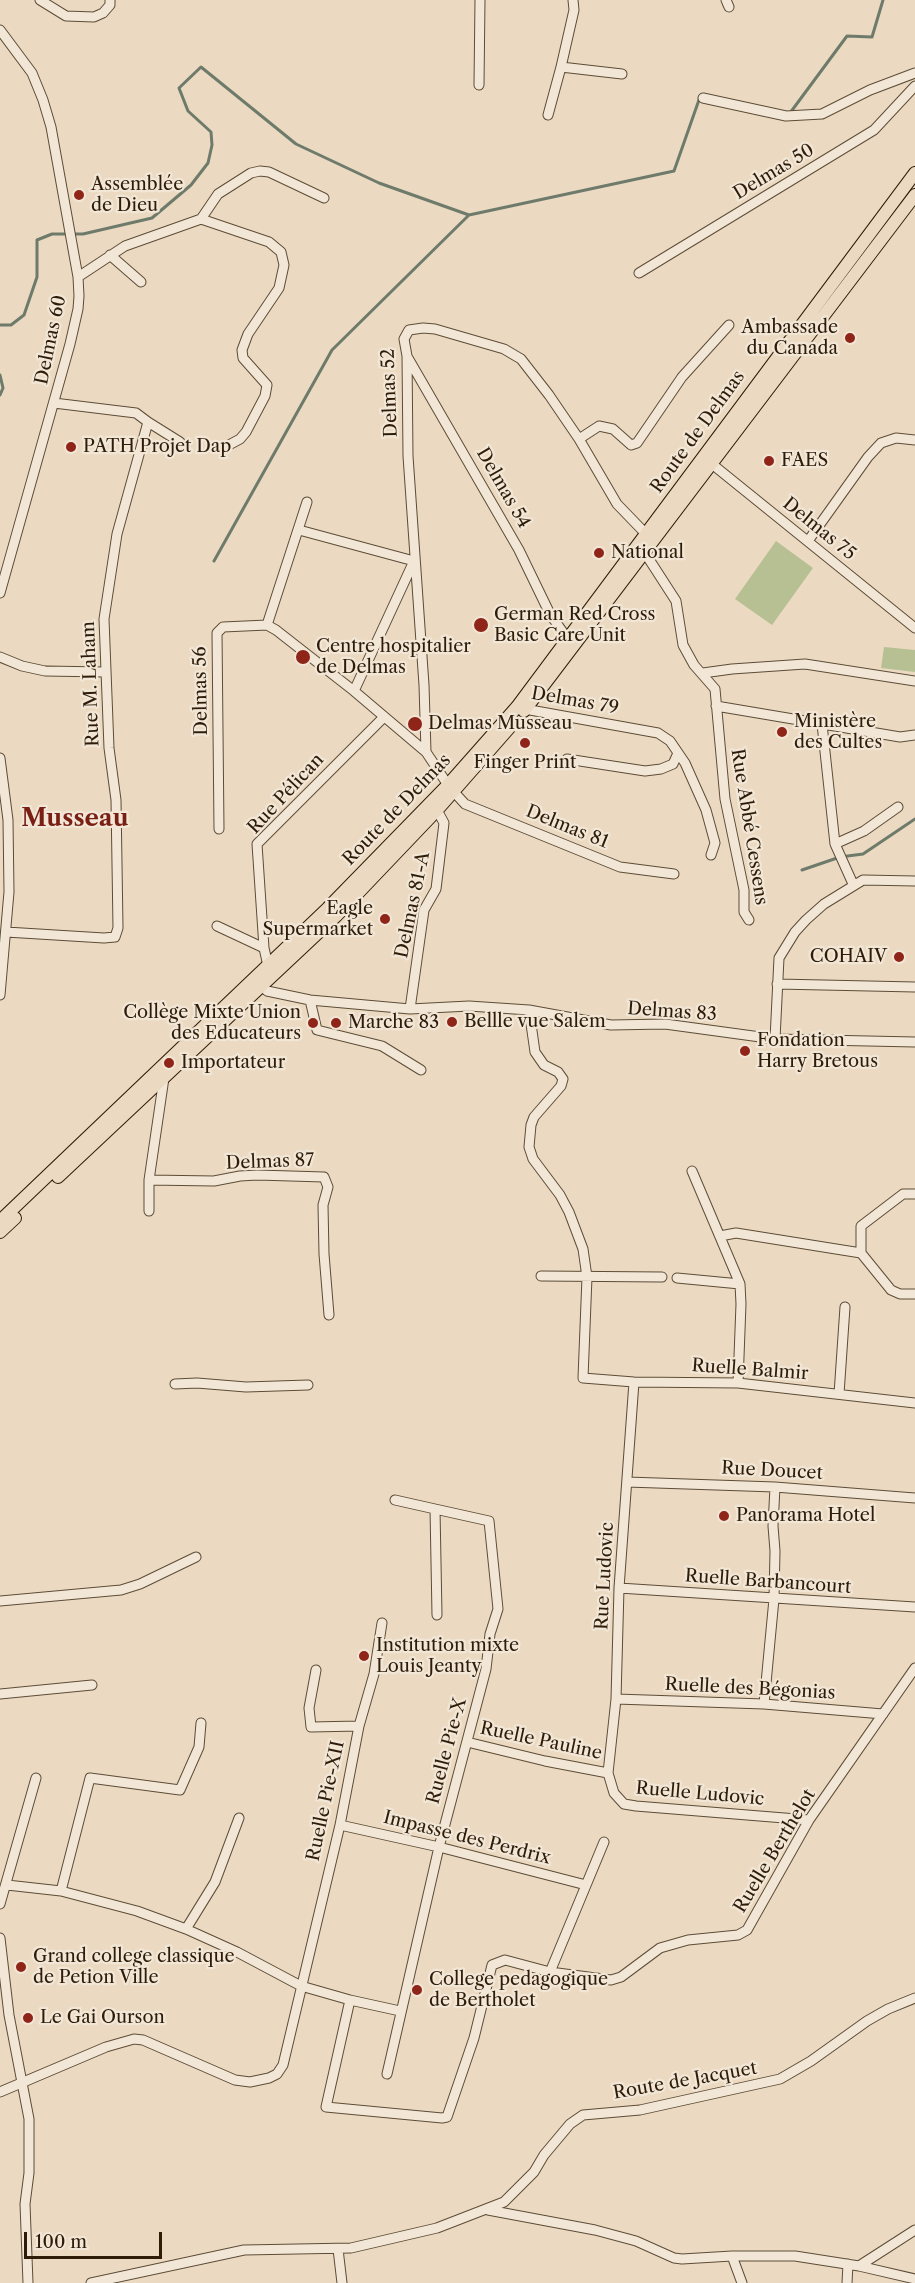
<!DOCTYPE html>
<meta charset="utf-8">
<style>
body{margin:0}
#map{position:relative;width:915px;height:2283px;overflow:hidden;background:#ebdac1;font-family:"Libre Caslon Text",serif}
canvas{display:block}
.scale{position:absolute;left:24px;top:2232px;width:138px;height:27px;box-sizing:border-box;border:3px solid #2e1c08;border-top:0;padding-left:8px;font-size:18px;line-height:21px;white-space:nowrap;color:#2e1c08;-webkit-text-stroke:4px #f2e7d7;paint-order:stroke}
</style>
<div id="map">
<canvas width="915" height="2283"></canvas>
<div class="scale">100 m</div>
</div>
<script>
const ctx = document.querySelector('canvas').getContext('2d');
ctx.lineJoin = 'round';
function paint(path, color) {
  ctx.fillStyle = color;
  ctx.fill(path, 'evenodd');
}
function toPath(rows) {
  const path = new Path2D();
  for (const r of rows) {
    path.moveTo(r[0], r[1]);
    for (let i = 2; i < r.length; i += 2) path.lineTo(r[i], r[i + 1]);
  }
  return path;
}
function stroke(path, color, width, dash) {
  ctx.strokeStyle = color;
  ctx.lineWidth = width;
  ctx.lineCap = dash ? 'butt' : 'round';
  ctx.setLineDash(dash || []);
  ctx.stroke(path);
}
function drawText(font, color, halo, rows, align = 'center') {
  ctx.font = font + ' "Libre Caslon Text",serif';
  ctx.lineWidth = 4.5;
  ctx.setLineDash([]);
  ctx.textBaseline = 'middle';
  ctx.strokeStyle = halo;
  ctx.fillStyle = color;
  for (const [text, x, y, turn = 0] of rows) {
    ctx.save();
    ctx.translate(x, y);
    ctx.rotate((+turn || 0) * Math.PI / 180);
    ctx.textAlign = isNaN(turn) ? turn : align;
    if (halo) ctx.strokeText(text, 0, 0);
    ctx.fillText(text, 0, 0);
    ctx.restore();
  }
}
paint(toPath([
 [776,541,813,568,772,625,735,599],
 [884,647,915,650,915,672,881,668]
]), '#b6c093');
stroke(toPath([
 [790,113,847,36,872,37,883,0],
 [0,325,11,325,24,315,37,277,37,240,52,234,83,234,152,218,191,185,208,163,212,145,211,132,188,111,179,88,201,67,296,144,379,183,469,215,674,171,700,97],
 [0,375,3,388,0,395],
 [214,561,332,350,469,215],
 [802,870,840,857,863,854,915,819]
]), '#6e7b6b', 3);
const minor = toPath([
 [40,0,66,16,94,17,103,13,110,5,110,0],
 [573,0,574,10,561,67,622,74],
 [726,0,729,7],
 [0,30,32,73,43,100,51,127,78,277,79,296,78,309,70,344,0,593],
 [479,85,480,0],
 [703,98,786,116,822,114,870,90,915,73],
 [548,115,561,67],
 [201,219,269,242,281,252,284,265,279,288,248,334,242,350,243,358,267,385,265,396,246,432,240,439,227,446],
 [110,255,141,282],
 [639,273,874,130,915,86],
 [78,277,125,246,201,219,218,194,251,173,260,171,269,172,324,198],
 [408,358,519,550,550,614,567,638],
 [148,422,180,442],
 [579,439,599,426,613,429,631,445,637,443,682,377,729,325],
 [707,460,915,628],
 [299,530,414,561,354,691],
 [808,541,868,457,881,443,896,438,915,440],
 [640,551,645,553,676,601,683,645,694,665,715,689,725,799,744,890,744,912,749,920],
 [267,625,307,502],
 [0,657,22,666,45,671,105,672],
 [703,673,732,669,805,664,915,681],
 [716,706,900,737,915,735],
 [519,708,658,733,670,741,685,763,706,810,715,843,711,855],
 [822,724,835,844,853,884],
 [426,752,424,685,408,456,407,356,404,339,409,330,423,328,435,329,504,349,521,359,549,395,579,439,617,504,646,534],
 [0,758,8,820,9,892,0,995],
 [567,759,645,771,661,769,673,764,678,753],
 [454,792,465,804,620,867,674,874],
 [219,829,217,633,223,627,267,625,276,630,354,691,426,752,448,785],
 [835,844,864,831,898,807],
 [217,926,264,948,268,966],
 [6,932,104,938,115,937,118,928,116,800,109,748,104,619,117,534,148,422,136,413,54,403],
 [264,948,257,844,383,718],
 [258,983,267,991,310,1000,410,1009,469,1006,529,1010,611,1025,665,1024,775,1039,915,1042],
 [777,984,915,987],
 [310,1000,317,1030,382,1046,421,1070],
 [410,1009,424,910,436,889,444,823,437,810],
 [529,1010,535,1052,544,1065,558,1072,563,1079,561,1086,534,1117,531,1125,529,1147,533,1159,560,1195,569,1212,583,1249,587,1277,583,1378,634,1382,738,1383,915,1403],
 [775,1039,779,958,795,932,806,920,824,904,863,880,915,881],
 [692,1171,740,1284,741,1304,738,1383],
 [149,1180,214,1181,240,1176,257,1175,324,1177,328,1187,323,1205,324,1254,329,1315],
 [149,1211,149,1180,164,1078],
 [720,1236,736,1233,861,1253,891,1290,900,1294,915,1294],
 [861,1253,861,1226,903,1194,915,1194],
 [541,1276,662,1277],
 [677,1278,740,1284],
 [634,1382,619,1588,616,1699,608,1773,614,1793,624,1804,636,1806,809,1820],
 [175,1384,197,1383,246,1387,308,1385],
 [839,1394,845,1307],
 [627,1482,775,1487,915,1498],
 [395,1500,435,1509],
 [619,1588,915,1607],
 [0,1601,121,1590,140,1584,196,1557],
 [316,1670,309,1708,311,1727,359,1726],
 [0,1694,92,1685],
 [616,1699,764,1704,883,1714],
 [764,1704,774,1599,775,1551,773,1526,775,1487],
 [467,1742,545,1761,608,1773],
 [340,1825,439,1847,586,1885],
 [7,1885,61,1891,137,1911,186,1929,237,1952,301,1986,350,2000,400,2011],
 [61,1891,90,1778,180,1790,199,1747,201,1723],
 [0,1904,36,1778],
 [186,1929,215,1882,239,1818],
 [0,1938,9,2015,29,2119,29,2173,25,2204,28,2283],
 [550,1972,604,1842],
 [350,2000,326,2107,442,2118,447,2117,474,2038,492,1965,505,1960,550,1972,611,1980,621,1977,660,1948,688,1940,738,1935,747,1930,809,1820,915,1668],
 [387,2074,439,1847,486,1669,490,1634,498,1609,489,1521,435,1509,437,1615],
 [0,2092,106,2047,134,2039,143,2040,235,2080,250,2082,269,2078,277,2074,283,2065,340,1825,359,1726,374,1674,382,1623],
 [488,2210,595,2230,636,2241,674,2258,682,2259,732,2256,795,2256,859,2266,915,2279],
 [338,2249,342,2283],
 [732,2256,742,2283],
 [859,2266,915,2230],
 [91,2283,244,2250,351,2248,437,2228,504,2202,534,2172,544,2155,570,2124,583,2115,640,2110,780,2079,811,2061,867,2021,888,2009,915,1998],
 [847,2283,848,2264]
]);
const major = toPath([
 [524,711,915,195],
 [58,1177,336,916,437,810,509,728],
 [0,1221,328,908,448,785,517,707,915,173],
 [0,1232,15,1218]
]);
stroke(minor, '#5d4c36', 11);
stroke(major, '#2e1c08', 14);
stroke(minor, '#f2e7d7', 9);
stroke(major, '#ebdac1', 12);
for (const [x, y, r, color] of [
 [79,195,6,"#8f2418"],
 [850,338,6,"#8f2418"],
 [71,447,6,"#8f2418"],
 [769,461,6,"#8f2418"],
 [599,553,6,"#8f2418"],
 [481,625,8,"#8f2418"],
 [303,657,8,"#8f2418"],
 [415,724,8,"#8f2418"],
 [782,732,6,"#8f2418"],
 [525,743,6,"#8f2418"],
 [385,919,6,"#8f2418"],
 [899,957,6,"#8f2418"],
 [452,1022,6,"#8f2418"],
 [313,1023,6,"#8f2418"],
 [336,1023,6,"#8f2418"],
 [745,1051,6,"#8f2418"],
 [169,1063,6,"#8f2418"],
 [724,1516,6,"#8f2418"],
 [364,1656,6,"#8f2418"],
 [21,1967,6,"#8f2418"],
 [417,1990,6,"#8f2418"],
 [28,2018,6,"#8f2418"]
]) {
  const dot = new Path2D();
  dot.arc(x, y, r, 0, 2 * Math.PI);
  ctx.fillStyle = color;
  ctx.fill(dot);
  stroke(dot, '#f2e7d7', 2);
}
drawText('18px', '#2e1c08', '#f2e7d7', [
 ["Delmas 50",774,172,-31],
 ["Delmas 60",51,340,-78],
 ["Delmas 52",390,393,-92],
 ["Route de Delmas",698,432,-54],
 ["Delmas 54",503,488,60],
 ["Delmas 75",819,529,39],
 ["Rue M. Laham",91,684,-92],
 ["Delmas 56",201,691,-91],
 ["Delmas 79",575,701,10],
 ["Rue Pélican",286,794,-47],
 ["Route de Delmas",397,810,-46],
 ["Delmas 81",567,827,22],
 ["Rue Abbé Cessens",749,827,81],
 ["Delmas 81-A",413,905,-78],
 ["Delmas 83",672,1012,4],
 ["Delmas 87",270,1162,-2],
 ["Ruelle Balmir",750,1370,4],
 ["Rue Doucet",772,1471,3],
 ["Rue Ludovic",605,1576,-87],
 ["Ruelle Barbancourt",768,1582,4],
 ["Ruelle des Bégonias",750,1689,3],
 ["Ruelle Pauline",541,1741,12],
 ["Ruelle Pie-X",447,1751,-75],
 ["Ruelle Ludovic",700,1794,5],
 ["Ruelle Pie-XII",326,1801,-78],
 ["Impasse des Perdrix",467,1838,14],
 ["Ruelle Berthelot",775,1851,-59],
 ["Route de Jacquet",685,2081,-10]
]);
drawText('18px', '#2e1c08', '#f2e7d7', [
 ["Assemblée",91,185],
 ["de Dieu",91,206],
 ["Ambassade",838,328,"right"],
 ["du Canada",838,349,"right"],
 ["PATH Projet Dap",83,447],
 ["FAES",781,461],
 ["National",611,553],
 ["German Red Cross",494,615],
 ["Basic Care Unit",494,636],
 ["Centre hospitalier",316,647],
 ["de Delmas",316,668],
 ["Ministère",794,722],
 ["des Cultes",794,743],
 ["Delmas Musseau",428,724],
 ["Finger Print",525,763,"center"],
 ["Eagle",373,909,"right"],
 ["Supermarket",373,930,"right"],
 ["COHAIV",887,957,"right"],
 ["Collège Mixte Union",301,1013,"right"],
 ["des Educateurs",301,1034,"right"],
 ["Bellle vue Salem",464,1022],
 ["Marche 83",348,1023],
 ["Fondation",757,1041],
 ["Harry Bretous",757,1062],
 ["Importateur",181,1063],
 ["Panorama Hotel",736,1516],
 ["Institution mixte",376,1646],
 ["Louis Jeanty",376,1667],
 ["Grand college classique",33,1957],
 ["de Petion Ville",33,1978],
 ["College pedagogique",429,1980],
 ["de Bertholet",429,2001],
 ["Le Gai Ourson",40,2018]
], 'left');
drawText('bold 24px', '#7a1f14', '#f2e7d7', [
 ["Musseau",75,819]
]);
</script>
